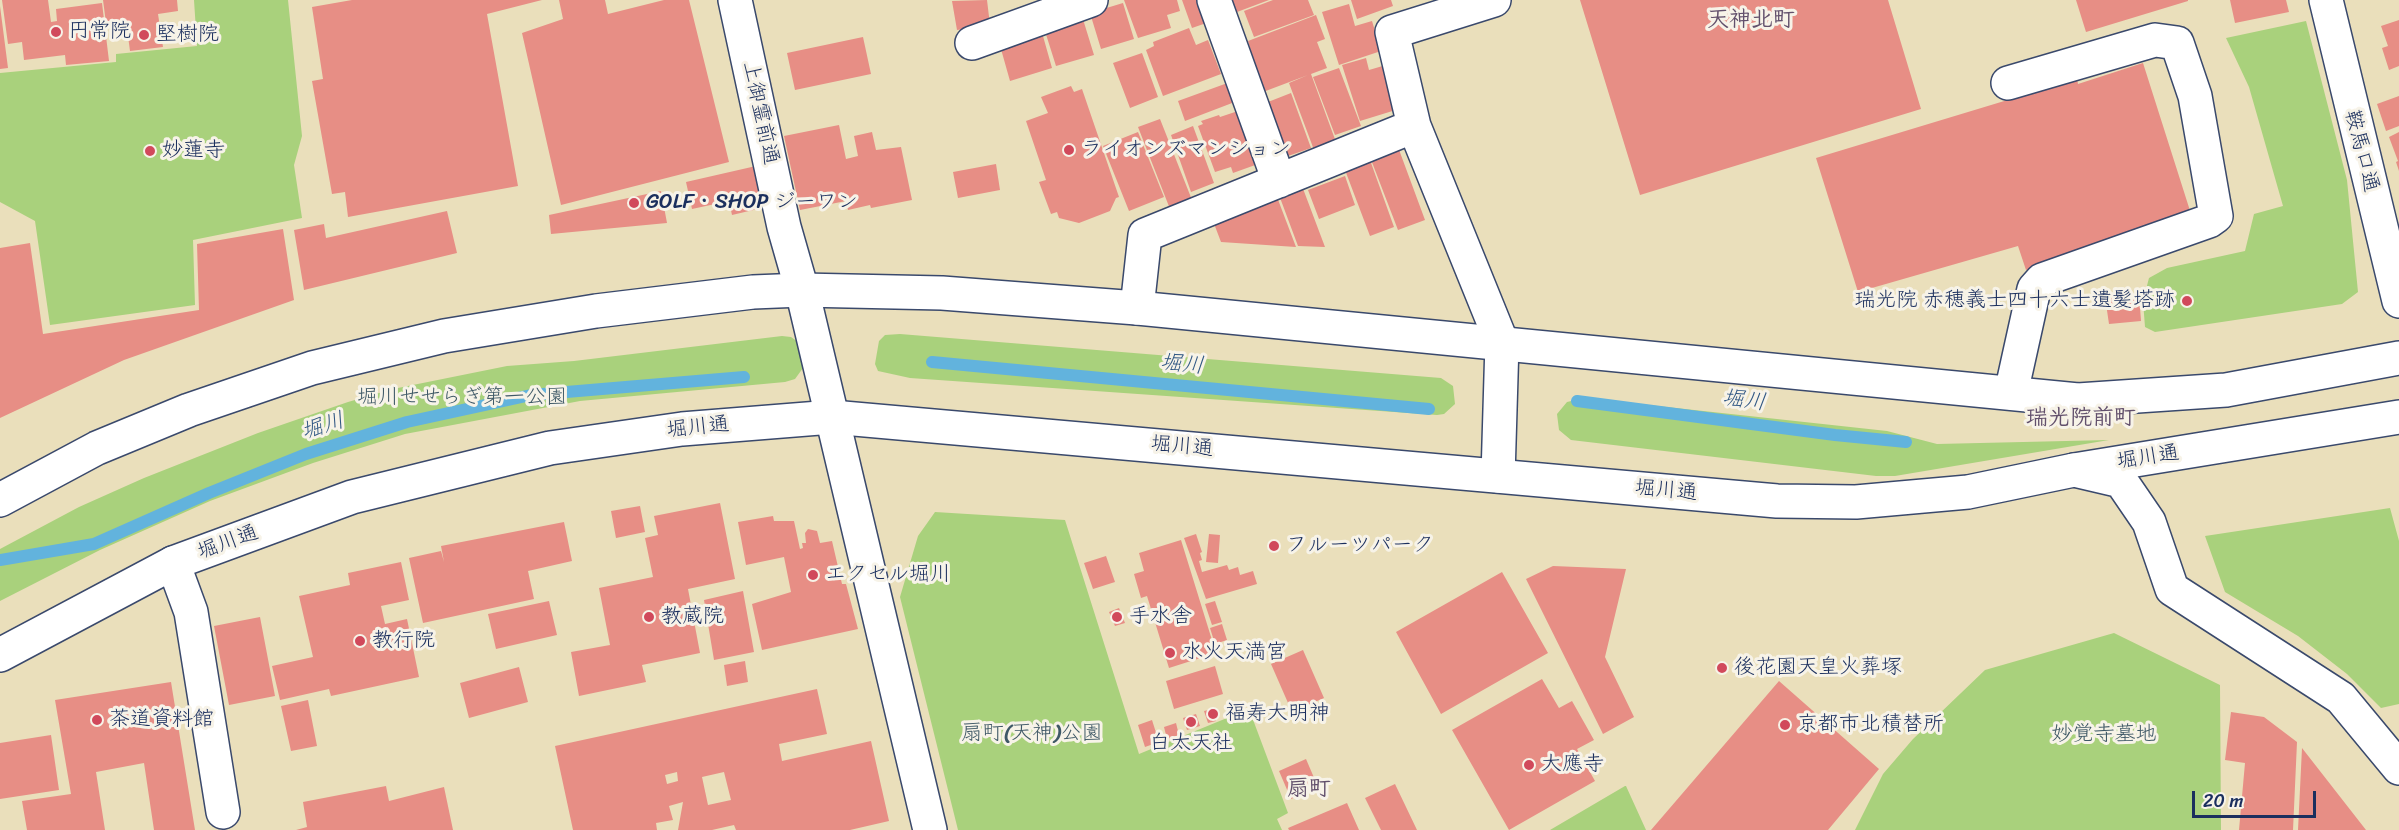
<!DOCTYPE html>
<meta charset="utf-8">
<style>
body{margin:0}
#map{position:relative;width:2399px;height:830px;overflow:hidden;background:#eadfbb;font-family:Sriracha,sans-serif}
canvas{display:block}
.scale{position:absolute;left:2192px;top:791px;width:124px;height:27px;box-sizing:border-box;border:3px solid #1b2f5e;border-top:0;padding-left:8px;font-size:18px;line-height:21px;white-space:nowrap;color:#1b2f5e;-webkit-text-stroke:4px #f7f3e8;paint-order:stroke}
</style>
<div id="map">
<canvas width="2399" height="830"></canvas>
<div class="scale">20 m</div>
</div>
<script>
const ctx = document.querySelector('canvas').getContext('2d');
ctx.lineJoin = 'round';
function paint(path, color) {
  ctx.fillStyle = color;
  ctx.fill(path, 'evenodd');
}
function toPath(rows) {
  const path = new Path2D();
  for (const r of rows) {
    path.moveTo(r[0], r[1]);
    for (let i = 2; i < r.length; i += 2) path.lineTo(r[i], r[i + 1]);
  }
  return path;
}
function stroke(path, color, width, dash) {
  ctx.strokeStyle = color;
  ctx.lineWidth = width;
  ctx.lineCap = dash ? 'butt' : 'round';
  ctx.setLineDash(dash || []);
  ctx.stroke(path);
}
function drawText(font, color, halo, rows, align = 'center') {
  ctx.font = font + ' Sriracha,"Klee One",sans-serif';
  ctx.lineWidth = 6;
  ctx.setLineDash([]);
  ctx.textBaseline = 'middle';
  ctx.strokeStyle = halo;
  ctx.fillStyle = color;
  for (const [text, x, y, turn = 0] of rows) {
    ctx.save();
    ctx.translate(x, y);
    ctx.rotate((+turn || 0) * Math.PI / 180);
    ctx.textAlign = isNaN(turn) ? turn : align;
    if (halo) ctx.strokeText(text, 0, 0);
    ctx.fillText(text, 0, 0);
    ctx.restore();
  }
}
paint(toPath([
 [194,0,288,0,302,136,294,165,302,218,193,240,195,305,50,325,35,221,0,202,0,73,116,62,116,54,197,46],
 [2306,21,2347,180,2358,292,2342,304,2155,332,2145,327,2143,301,2149,278,2167,268,2245,251,2254,214,2283,206,2249,87,2226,38],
 [900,334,1441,378,1453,386,1455,404,1444,414,1437,415,910,378,878,371,875,364,879,341,885,335],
 [782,336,791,337,798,342,804,360,803,368,795,379,785,382,580,401,405,434,313,463,210,501,100,550,0,601,0,549,79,507,144,478,258,433,348,402,393,389,507,366,574,361],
 [1584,398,1887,431,1937,444,2109,440,1895,476,1876,476,1571,440,1559,430,1557,414,1567,402],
 [2390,508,2399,541,2399,704,2381,708,2347,674,2298,636,2225,592,2205,536],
 [935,512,1065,520,1139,754,1249,709,1288,813,1277,819,1282,830,958,830,900,597,918,536],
 [2114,633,2220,685,2221,830,1855,830,1883,774,1913,739,1985,670],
 [1626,786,1646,830,1550,830,1625,786]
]), '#a9d17c');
stroke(toPath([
 [932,362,1429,409],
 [1577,401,1835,435,1906,442],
 [0,560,94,544,209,493,306,454,407,422,531,395,744,377]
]), '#62b3dd', 12);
paint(toPath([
 [2,0,48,0,51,22,57,21,56,9,102,3,109,61,66,65,65,55,24,60,22,42,8,44],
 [103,0,177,0,178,11,158,14,163,47,130,51,126,21,106,23],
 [352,0,542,0,487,14,518,186,348,217,345,192,332,194,312,81,323,79,312,7],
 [559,0,605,0,608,14,664,0,689,0,729,162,561,205,522,33,563,19],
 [987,0,990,25,957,30,952,1],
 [1124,0,1177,0,1180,11,1167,15,1171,28,1138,38],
 [1182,0,1208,0,1215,20,1192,28],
 [1232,0,1269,0,1237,12],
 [1273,0,1308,0,1314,15,1254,37,1244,11],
 [1351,0,1391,0,1393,6,1357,19],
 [1580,0,1888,0,1921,109,1640,195],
 [2076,0,2188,0,2188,1,2086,32],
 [2230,0,2286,0,2289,12,2235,23],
 [1123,3,1134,39,1101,49,1090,13],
 [1349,4,1355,26,1372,21,1381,51,1339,65,1322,12],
 [0,6,8,68,0,69],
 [1316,15,1325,39,1317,42,1327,68,1311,74,1336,142,1314,150,1289,83,1308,75,1263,92,1248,41],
 [1082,16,1094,55,1056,66,1044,28],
 [2399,20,2399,66,2389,70,2382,48,2388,46,2381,26],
 [1189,28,1196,45,1208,40,1221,74,1163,96,1146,50,1154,46,1153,42],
 [1041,29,1052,68,1010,81,999,42],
 [863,37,871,74,795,90,787,53],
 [1142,53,1158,97,1130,108,1113,63],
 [1366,58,1369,70,1386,65,1399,109,1360,121,1342,65],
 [2143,63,2192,217,2026,270,2018,246,1858,292,1816,158,2077,79,2078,84],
 [1339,68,1361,126,1335,135,1313,77],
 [1233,81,1240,100,1185,121,1178,101],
 [1071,86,1074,92,1082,89,1119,197,1116,198,1110,211,1079,223,1059,218,1057,212,1051,214,1039,182,1046,180,1026,121,1048,113,1041,97],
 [1291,93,1311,148,1288,156,1268,102],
 [2399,96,2399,126,2386,131,2377,104],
 [1238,111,1258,164,1233,173,1231,167,1215,172,1198,126,1203,124,1201,121,1219,115,1220,117],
 [1160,119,1192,200,1170,209,1138,127],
 [839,125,846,159,858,156,854,136,872,132,876,150,901,147,912,200,871,208,870,205,848,210,846,201,800,210,784,136],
 [1193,126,1214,183,1191,192,1171,135],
 [1138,132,1164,197,1129,211,1103,146],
 [2399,132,2399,171,2396,162,2398,161,2389,137],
 [1398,147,1425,220,1398,230,1370,157],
 [1370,160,1394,227,1370,236,1345,170],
 [996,164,1000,190,958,198,953,172],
 [756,166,766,207,732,215,729,201,692,209,686,182],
 [1345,176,1355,205,1319,219,1308,190],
 [1302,186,1325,247,1298,246,1279,195],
 [661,191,667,223,551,234,549,215],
 [1277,197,1296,247,1221,242,1213,221],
 [447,211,457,253,304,290,294,230,324,224,326,238],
 [283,229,294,300,124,360,0,418,0,248,30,243,43,334,199,310,197,244],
 [2139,294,2141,321,2109,324,2105,297],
 [720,503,735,579,688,589,700,653,642,665,646,682,579,696,571,652,610,645,599,588,653,577,645,538,658,535,654,516],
 [640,506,645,532,616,538,611,511],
 [773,516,774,521,794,521,800,549,803,548,802,543,806,543,805,533,808,529,817,531,820,543,832,541,842,584,846,584,858,629,762,650,752,604,791,592,784,557,746,565,738,522],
 [564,522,572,561,528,571,534,599,423,623,409,558,441,551,444,562,441,546],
 [1196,534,1202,552,1200,553,1202,560,1199,561,1202,572,1227,565,1229,570,1238,567,1240,575,1253,571,1257,584,1206,599,1184,538],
 [1209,534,1220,535,1218,563,1206,562],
 [1181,540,1216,653,1169,668,1147,596,1141,598,1134,574,1144,571,1139,553],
 [1106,556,1115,582,1093,589,1084,563],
 [401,562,409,600,381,606,385,624,407,619,419,677,331,696,329,689,280,700,272,666,313,657,299,596,350,585,348,573],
 [1553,566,1626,569,1605,657,1634,717,1603,734,1526,579],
 [1502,572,1548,653,1441,714,1396,632],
 [743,591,754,652,714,660,704,600],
 [549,601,557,635,496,649,488,614],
 [1215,601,1222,622,1212,625,1205,604],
 [1119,608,1125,623,1115,626,1109,612],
 [260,617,275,696,229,705,214,626],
 [1222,624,1227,640,1215,644,1210,628],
 [1303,650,1324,698,1292,712,1271,664],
 [745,661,748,682,727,686,724,665],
 [1215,666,1223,694,1174,709,1166,681],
 [519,667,528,702,469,718,460,683],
 [1542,679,1559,708,1572,701,1594,740,1577,749,1595,781,1509,830,1452,730],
 [1779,681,1879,769,1828,830,1651,830],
 [171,682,195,830,154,830,144,763,96,772,105,830,27,830,22,801,71,794,55,700],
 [817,689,827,734,779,744,782,761,871,741,889,821,850,830,736,830,734,825,712,830,678,830,683,802,669,806,673,820,656,823,657,830,573,830,555,746],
 [677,772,678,781,667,784,665,775],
 [724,772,731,800,708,805,702,777],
 [308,700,317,746,291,751,281,706],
 [1213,709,1216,721,1208,723,1204,711],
 [2231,712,2264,717,2297,742,2293,830,2239,830,2245,763,2225,760],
 [1196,714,1200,726,1187,730,1183,718],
 [1152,720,1159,742,1145,747,1138,725],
 [1176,723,1179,735,1167,739,1164,727],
 [51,735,59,790,0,799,0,743],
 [2302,748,2366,830,2298,830],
 [1306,759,1318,787,1291,799,1279,771],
 [1395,784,1417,830,1381,830,1365,798],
 [386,786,389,801,444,787,453,830,296,830,307,827,303,802],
 [1347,803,1359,830,1289,830,1288,828]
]), '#e78e85');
const minor = toPath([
 [735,0,784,227,802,290,930,830],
 [1214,0,1279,181],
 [1494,0,1392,32,1414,126,1502,343,1498,476],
 [2326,0,2399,301],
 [972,43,1091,0],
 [2008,83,2155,40,2177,43,2195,96,2216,216,2209,221,2042,280,2034,289,2011,393],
 [1137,308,1145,235,1414,126],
 [2074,470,2121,481,2149,522,2172,589,2341,698,2399,768],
 [173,563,191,612,223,812]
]);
const major = toPath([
 [0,500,97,448,189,410,312,368,444,336,596,311,753,292,802,290,942,293,1137,308,2078,400,2226,390,2399,358],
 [0,655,173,563,352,497,550,448,682,429,832,417,1777,501,1856,502,1968,492,2074,470,2399,417]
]);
stroke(minor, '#3a496c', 36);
stroke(major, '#3a496c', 36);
stroke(minor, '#fff', 33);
stroke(major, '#fff', 33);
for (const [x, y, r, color] of [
 [56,32,6,"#d1495b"],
 [144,35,6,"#d1495b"],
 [1069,150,6,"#d1495b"],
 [150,151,6,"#d1495b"],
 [634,203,6,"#d1495b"],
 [2187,301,6,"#d1495b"],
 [1274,546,6,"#d1495b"],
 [813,575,6,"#d1495b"],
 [649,617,6,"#d1495b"],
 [1117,617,6,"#d1495b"],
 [360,641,6,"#d1495b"],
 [1170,653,6,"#d1495b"],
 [1722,668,6,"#d1495b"],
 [1213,714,6,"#d1495b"],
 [97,720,6,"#d1495b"],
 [1191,722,6,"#d1495b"],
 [1785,725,6,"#d1495b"],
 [1529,765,6,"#d1495b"]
]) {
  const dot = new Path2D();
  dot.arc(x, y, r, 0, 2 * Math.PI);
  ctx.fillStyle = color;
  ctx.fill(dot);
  stroke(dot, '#f7f3e8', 2);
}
drawText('21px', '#1b2f5e', '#f7f3e8', [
 ["円常院",68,32],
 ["堅樹院",156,35],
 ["ライオンズマンション",1081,150],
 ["妙蓮寺",162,151],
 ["GOLF・SHOP ジーワン",646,203],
 ["瑞光院 赤穂義士四十六士遺髪塔跡",2175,301,"right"],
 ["フルーツパーク",1286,546],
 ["エクセル堀川",825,575],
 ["教蔵院",661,617],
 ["手水舎",1129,617],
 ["教行院",372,641],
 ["水火天満宮",1182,653],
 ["後花園天皇火葬塚",1734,668],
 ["福寿大明神",1225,714],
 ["茶道資料館",109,720],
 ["京都市北積替所",1797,725],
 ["白太天社",1191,744,"center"],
 ["大應寺",1541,765]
], 'left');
drawText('21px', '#1b2f5e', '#f7f3e8', [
 ["上御霊前通",760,113,78],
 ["鞍馬口通",2361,151,76],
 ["堀川通",698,428,-6],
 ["堀川通",1182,447,5],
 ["堀川通",2148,458,-9],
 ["堀川通",1666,491,5],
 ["堀川通",228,543,-20]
]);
drawText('21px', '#3e5866', '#f7f3e8', [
 ["堀川せせらぎ第一公園",462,398],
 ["扇町(天神)公園",1032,734],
 ["妙覚寺墓地",2104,735]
]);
drawText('bold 22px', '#62506c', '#f7f3e8', [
 ["天神北町",1751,20],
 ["瑞光院前町",2081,418],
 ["扇町",1309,789]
]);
drawText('italic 22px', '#305784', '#f7f3e8', [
 ["堀川",1182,365,5],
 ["堀川",1744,401,7],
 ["堀川",323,427,-18]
]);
</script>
